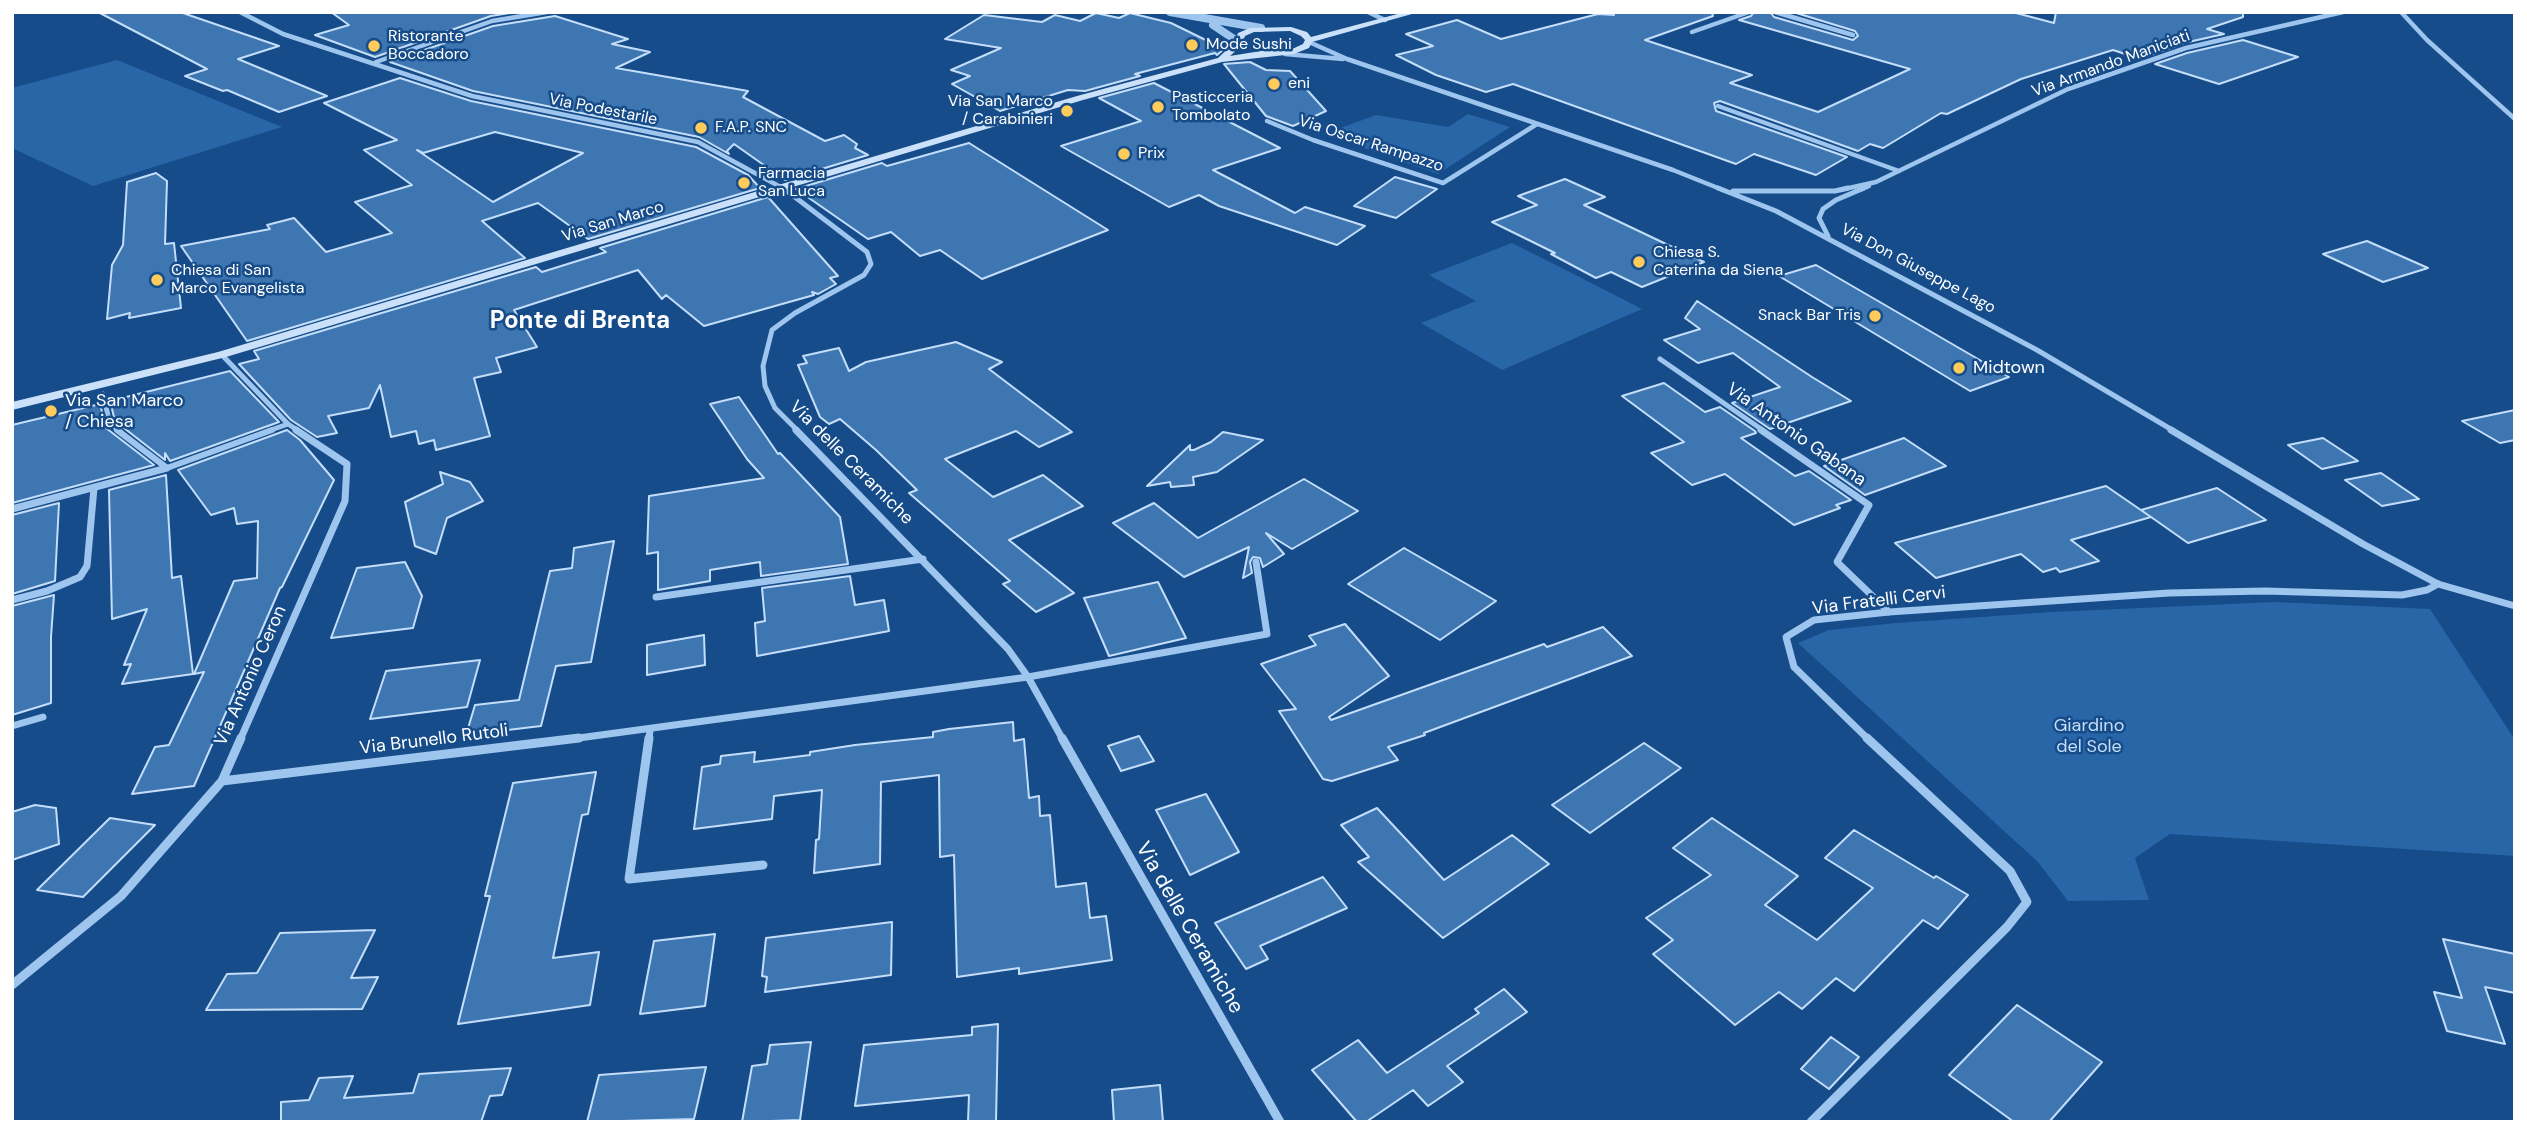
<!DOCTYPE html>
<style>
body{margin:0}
#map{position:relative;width:2527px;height:1134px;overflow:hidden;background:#164c89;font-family:"DM Sans",sans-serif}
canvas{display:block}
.frame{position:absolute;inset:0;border:14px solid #fff;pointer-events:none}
</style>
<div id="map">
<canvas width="2527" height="1134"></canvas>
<div class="frame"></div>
</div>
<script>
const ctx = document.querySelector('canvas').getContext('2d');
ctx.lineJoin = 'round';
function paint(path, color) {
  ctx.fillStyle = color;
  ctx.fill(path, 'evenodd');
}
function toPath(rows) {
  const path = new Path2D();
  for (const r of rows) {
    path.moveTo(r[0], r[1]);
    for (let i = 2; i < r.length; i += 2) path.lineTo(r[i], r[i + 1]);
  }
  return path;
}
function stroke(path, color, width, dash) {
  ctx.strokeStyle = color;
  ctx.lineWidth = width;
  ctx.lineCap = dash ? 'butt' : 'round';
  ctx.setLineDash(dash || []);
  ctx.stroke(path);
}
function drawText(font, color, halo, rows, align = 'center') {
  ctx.font = font + ' "DM Sans",sans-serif';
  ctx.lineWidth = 5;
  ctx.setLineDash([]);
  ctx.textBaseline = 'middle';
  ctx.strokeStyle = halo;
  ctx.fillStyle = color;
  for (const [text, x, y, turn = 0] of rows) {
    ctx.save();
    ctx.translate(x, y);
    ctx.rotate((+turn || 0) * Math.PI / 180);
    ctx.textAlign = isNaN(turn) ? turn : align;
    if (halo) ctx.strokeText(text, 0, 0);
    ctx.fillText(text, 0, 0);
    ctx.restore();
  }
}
paint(toPath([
 [117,60,282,127,93,186,12,148,12,88],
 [1468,114,1510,127,1438,174,1324,134,1376,115,1448,127],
 [1512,243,1560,267,1642,309,1502,370,1421,323,1476,301,1429,275],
 [2275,602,2430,609,2515,740,2515,856,2170,834,2135,858,2149,900,2068,901,2038,862,1798,643,1829,630,1896,623,2052,612]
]), '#2866a8');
const building = toPath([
 [98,12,180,12,279,46,238,59,327,96,279,112,227,90,223,91,185,76,207,69,98,12],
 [331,12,516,12,491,16,375,57,315,35,349,25,331,12],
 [1614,12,1712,12,1713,16,1645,40,1752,75,1730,83,1818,112,1910,69,1739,20,1751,16,1754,12,1770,12,1774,17,1853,40,1858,36,1855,31,1793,12,2016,13,2054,23,2056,12,2243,12,2243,17,2207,29,2224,34,2184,43,2140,59,2113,50,2021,79,1947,114,1941,113,1883,148,1870,144,1858,151,1720,101,1714,103,1716,111,1847,157,1816,175,1754,154,1736,164,1513,84,1486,92,1436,75,1396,55,1433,46,1406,34,1457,20,1501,39,1598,14,1614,15,1614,12],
 [1096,13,1119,18,1130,13,1171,23,1224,49,1217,55,1215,53,1135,74,1140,76,1085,91,1068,90,1000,111,952,84,970,76,951,70,1001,48,945,39,984,15,1042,22,1055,15,1080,21,1096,13],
 [555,16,628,39,612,44,650,52,616,68,748,91,743,97,825,141,844,135,857,144,855,148,868,155,785,180,734,144,727,151,729,154,699,137,473,91,390,62,493,26,555,16],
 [2243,40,2298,57,2219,84,2155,64,2187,53,2243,40],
 [1250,62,1266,70,1290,71,1326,111,1293,126,1266,116,1224,64,1250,62],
 [400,78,471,101,696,147,748,175,760,188,588,239,538,203,482,221,525,258,247,341,181,246,270,229,267,225,294,218,326,252,392,233,355,202,412,185,364,150,397,140,324,103,400,78],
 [495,132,583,153,493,202,417,150,423,153,495,132],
 [1154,83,1280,148,1213,170,1295,213,1305,207,1365,226,1337,245,1219,206,1199,195,1169,207,1061,146,1141,121,1099,98,1154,83],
 [969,143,1108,230,982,279,940,250,920,256,891,232,868,239,796,189,882,163,887,166,969,143],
 [156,173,167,181,165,244,174,243,181,308,129,318,130,313,107,319,112,265,123,245,127,182,156,173],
 [1395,177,1437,189,1396,218,1354,206,1395,177],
 [1565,179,1605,197,1584,205,1704,262,1642,287,1611,272,1596,278,1551,254,1555,253,1492,222,1537,205,1518,196,1565,179],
 [768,197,838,276,830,278,836,284,818,294,812,292,814,295,704,326,666,295,662,299,638,270,514,310,537,347,496,358,501,372,474,378,490,436,436,450,434,440,419,444,416,431,391,437,380,385,369,408,328,416,337,433,317,437,291,420,239,364,259,359,254,351,536,267,542,272,606,252,600,248,768,197],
 [2367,241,2428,268,2383,282,2323,254,2367,241],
 [1816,265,2009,377,1970,391,1779,276,1816,265],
 [1697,301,1812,377,1851,401,1770,429,1732,403,1780,387,1733,353,1698,363,1664,340,1700,329,1685,318,1697,301],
 [956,342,1002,362,989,369,1072,432,1039,447,1016,431,945,459,993,497,1043,475,1083,506,1009,540,1074,593,1036,612,1003,584,1010,581,909,493,917,490,876,450,840,419,829,424,820,417,798,365,807,363,803,356,839,348,849,371,866,362,956,342],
 [230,371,279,422,170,461,165,453,165,460,115,421,110,401,230,371],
 [1664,383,1705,412,1720,407,1755,431,1756,433,1741,438,1795,476,1809,471,1851,500,1836,505,1840,508,1794,525,1725,474,1692,485,1651,453,1684,442,1622,396,1664,383],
 [739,397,778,454,780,453,840,517,848,564,761,576,760,562,710,570,710,581,658,590,658,552,647,554,649,496,764,478,747,459,710,404,739,397],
 [100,404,106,428,154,465,12,503,12,425,100,404],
 [2515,410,2515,440,2500,443,2462,421,2515,410],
 [287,430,300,440,334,480,282,587,280,588,194,786,132,794,155,747,169,745,204,672,194,674,234,581,257,578,258,521,237,524,234,508,211,515,178,470,287,430],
 [1223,432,1263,440,1217,472,1193,477,1194,485,1171,487,1170,482,1147,486,1190,445,1190,450,1194,450,1211,442,1223,432],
 [1904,438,1946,466,1865,495,1824,466,1904,438],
 [2323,438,2358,461,2322,469,2288,445,2323,438],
 [440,472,470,482,483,501,447,518,436,554,415,546,405,502,443,484,440,472],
 [2381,473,2419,499,2382,506,2345,480,2381,473],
 [166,475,172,578,181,576,193,674,122,684,131,664,124,665,147,609,112,619,109,490,166,475],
 [1304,479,1358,511,1292,549,1266,533,1284,554,1263,567,1260,558,1253,557,1250,562,1252,573,1243,578,1249,547,1184,577,1113,523,1154,503,1198,538,1304,479],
 [2106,486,2151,517,2071,540,2099,561,2060,572,2056,568,2043,572,2021,554,1936,578,1895,543,2106,486],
 [2217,488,2266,520,2188,543,2141,510,2217,488],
 [59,503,55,581,12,594,12,515,59,503],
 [614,541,591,662,556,666,541,726,466,735,475,705,519,700,550,571,572,568,574,548,614,541],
 [1404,548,1496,601,1440,640,1348,584,1404,548],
 [405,562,422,596,413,628,331,638,357,568,405,562],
 [850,576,855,605,884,600,889,631,757,656,755,623,765,621,762,588,850,576],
 [1158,582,1186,638,1109,656,1084,598,1158,582],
 [54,595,51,637,51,703,12,715,12,606,54,595],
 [1345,624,1389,676,1329,717,1331,720,1544,644,1547,647,1603,627,1632,656,1424,733,1425,735,1388,747,1398,760,1332,781,1323,779,1279,711,1296,709,1261,664,1316,645,1309,636,1345,624],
 [704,635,705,665,647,675,647,645,704,635],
 [480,660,467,707,370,719,386,671,480,660],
 [1013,722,1014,741,1024,739,1029,798,1039,796,1040,816,1050,815,1056,887,1086,883,1090,918,1106,916,1112,960,1019,974,1019,968,957,977,954,855,940,857,939,775,881,782,880,864,814,873,816,840,819,839,822,790,774,796,772,819,694,829,702,767,720,764,721,756,755,752,754,762,810,755,810,752,855,745,933,737,933,732,949,729,1013,722],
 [1139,736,1154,761,1121,771,1108,746,1139,736],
 [1644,743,1681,768,1590,833,1552,805,1644,743],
 [596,772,588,814,582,815,553,958,599,952,590,1005,458,1024,490,896,485,896,513,783,596,772],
 [1206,794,1239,852,1190,875,1156,810,1206,794],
 [35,805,56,808,59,844,12,860,12,812,35,805],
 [1377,808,1444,880,1512,835,1549,864,1443,938,1358,862,1369,857,1341,825,1377,808],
 [110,818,155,825,83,897,37,890,110,818],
 [1712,818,1798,876,1765,905,1817,940,1873,888,1825,858,1854,830,1934,878,1936,876,1968,895,1938,929,1923,920,1854,991,1836,978,1802,1009,1779,992,1735,1025,1653,954,1673,940,1646,918,1711,875,1673,848,1712,818],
 [1323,877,1347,908,1260,946,1268,959,1246,969,1215,923,1323,877],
 [892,922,891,975,765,992,767,977,762,976,766,938,892,922],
 [375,930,351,978,378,977,362,1009,206,1010,227,974,257,973,280,933,375,930],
 [715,934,705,1006,640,1014,654,941,715,934],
 [2443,939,2515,954,2515,993,2485,987,2505,1044,2447,1031,2434,992,2462,998,2443,939],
 [1504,989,1527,1012,1447,1066,1463,1082,1428,1106,1413,1090,1366,1122,1357,1122,1312,1070,1358,1040,1387,1073,1479,1013,1475,1009,1504,989],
 [2017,1005,2102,1062,2049,1122,2014,1122,1949,1075,2017,1005],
 [998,1024,996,1122,968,1122,969,1095,855,1106,864,1045,972,1035,972,1027,998,1024],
 [1831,1037,1859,1057,1829,1089,1801,1069,1831,1037],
 [811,1042,800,1120,742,1122,752,1066,767,1064,770,1045,811,1042],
 [706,1067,694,1119,587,1122,599,1075,706,1067],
 [511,1068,502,1095,490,1096,481,1122,281,1122,281,1102,309,1100,319,1078,353,1076,344,1098,413,1093,419,1074,511,1068],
 [1160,1085,1163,1122,1114,1122,1112,1090,1160,1085]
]);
paint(building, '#3e76b2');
stroke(building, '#c4defa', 2);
stroke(toPath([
 [103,394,110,424,120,431],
 [268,431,288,424]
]), '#9ec5ee', 5);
stroke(toPath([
 [117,430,167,468,272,430]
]), '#9ec5ee', 6);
stroke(toPath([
 [240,12,283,34,472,96,698,142,786,190],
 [1368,12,1385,20],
 [1775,12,1853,35],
 [2401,12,2427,40,2515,119],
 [1692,32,1749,12],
 [1309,42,1347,59,1673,170,1723,190],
 [1285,54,1343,59],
 [376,62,492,21,547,12],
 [1718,106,1899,171],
 [1267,121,1313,140,1443,183,1537,124],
 [1840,190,1876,182,2068,89,2186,48,2343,12],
 [1860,190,1869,186]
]), '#9ec5ee', 4.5);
stroke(toPath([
 [783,188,867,252,871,264,864,275,795,313,772,330,763,366,765,386,775,408,798,431],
 [1718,188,1776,211,2037,350,2174,431],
 [1733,191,1835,191,1848,188],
 [1828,236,1819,218,1823,209,1836,200,1864,188],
 [222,355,288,424,299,431],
 [1660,359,1764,431]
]), '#9ec5ee', 5);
stroke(toPath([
 [796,430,1008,649,1028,677,1063,740],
 [1761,430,1869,505,1837,562,1889,612],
 [2171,430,2363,544,2438,584,2515,606],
 [12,509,167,468],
 [656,597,923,559],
 [12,600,47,591,80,577,87,566,94,488],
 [12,726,43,717],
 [240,740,345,501,347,464,296,430],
 [564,740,1028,677,1267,634,1256,562],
 [649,740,650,730],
 [1869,740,1794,667,1786,637,1814,620,1889,612,2169,593,2265,591,2402,595,2427,590,2438,584]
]), '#9ec5ee', 7);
stroke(toPath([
 [649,738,629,879,763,865],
 [1062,738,1280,1122],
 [222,781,579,738],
 [12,985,121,896,222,781,241,738],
 [1811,1122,2007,927,2027,902,2010,871,1867,738]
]), '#9ec5ee', 9);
stroke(toPath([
 [1170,12,1261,28],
 [1213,25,1237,41]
]), '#9ec5ee', 8);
paint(toPath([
 [1405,12,1419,12,1312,42,1309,48,1294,54,1222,62,1083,100,226,357,12,410,12,402,218,352,1077,96,1218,58,1234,43,1238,33,1250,28,1291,27,1307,32,1311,37,1405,12],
 [1290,31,1301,36,1305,40,1303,44,1290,50,1261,51,1230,56,1241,46,1245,36,1254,32,1290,31]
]), '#cbe1fa');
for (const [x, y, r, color] of [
 [1192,45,7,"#ffcb5b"],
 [374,46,7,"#ffcb5b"],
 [1274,84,7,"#ffcb5b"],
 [1158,107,7,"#ffcb5b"],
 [1067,111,7,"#ffcb5b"],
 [701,128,7,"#ffcb5b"],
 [1124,154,7,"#ffcb5b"],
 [744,183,7,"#ffcb5b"],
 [1639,262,7,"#ffcb5b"],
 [157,280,7,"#ffcb5b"],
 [1875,316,7,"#ffcb5b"],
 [1959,368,7,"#ffcb5b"],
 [51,411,7,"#ffcb5b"]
]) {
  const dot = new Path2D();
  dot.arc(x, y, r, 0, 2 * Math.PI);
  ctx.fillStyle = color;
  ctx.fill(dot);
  stroke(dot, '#164c89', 2.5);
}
drawText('16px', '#fff', '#164c89', [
 ["Ristorante",388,37],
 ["Boccadoro",388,55],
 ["Mode Sushi",1206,45],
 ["eni",1288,84],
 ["Pasticceria",1172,98],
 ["Tombolato",1172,116],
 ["Via San Marco",1053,102,"right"],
 ["/ Carabinieri",1053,120,"right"],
 ["F.A.P. SNC",715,128],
 ["Prix",1138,154],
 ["Farmacia",758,174],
 ["San Luca",758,192],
 ["Chiesa S.",1653,253],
 ["Caterina da Siena",1653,271],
 ["Chiesa di San",171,271],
 ["Marco Evangelista",171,289],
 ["Snack Bar Tris",1861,316,"right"]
], 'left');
drawText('16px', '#fff', '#164c89', [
 ["Via Armando Maniciati",2111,64,-20],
 ["Via Podestarile",603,110,11],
 ["Via Oscar Rampazzo",1371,144,18],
 ["Via San Marco",613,222,-17],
 ["Via Don Giuseppe Lago",1918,269,28]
]);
drawText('18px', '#fff', '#164c89', [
 ["Midtown",1973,368],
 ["Via San Marco",65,401],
 ["/ Chiesa",65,422]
], 'left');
drawText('18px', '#fff', '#164c89', [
 ["Via Antonio Gabana",1796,435,35],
 ["Via delle Ceramiche",851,463,45],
 ["Via Fratelli Cervi",1879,601,-7],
 ["Via Antonio Ceron",251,676,-66],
 ["Via Brunello Rutoli",434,740,-7]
]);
drawText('18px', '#c4defa', '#164c89', [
 ["Giardino",2089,726],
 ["del Sole",2089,747]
]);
drawText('21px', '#fff', '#164c89', [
 ["Via delle Ceramiche",1189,928,60]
]);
drawText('bold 24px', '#fff', '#164c89', [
 ["Ponte di Brenta",580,322]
]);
</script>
